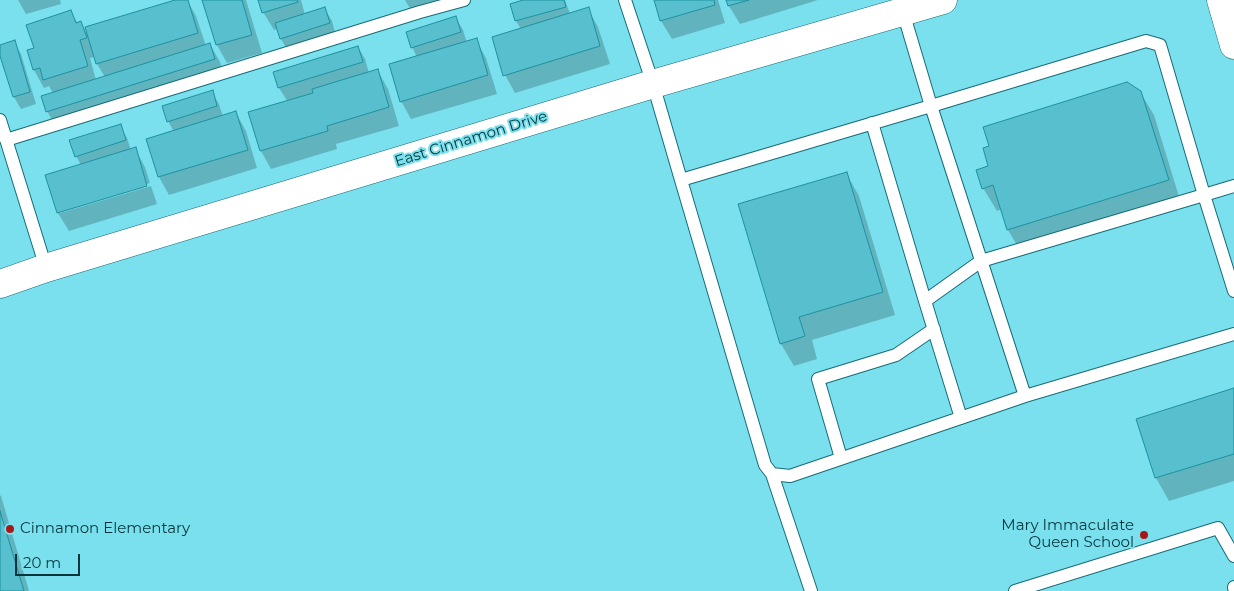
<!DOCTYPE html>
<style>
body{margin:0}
#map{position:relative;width:1234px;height:591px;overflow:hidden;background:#7ae0ee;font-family:Montserrat,sans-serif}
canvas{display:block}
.scale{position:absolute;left:15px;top:554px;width:65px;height:22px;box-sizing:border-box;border:2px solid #06363b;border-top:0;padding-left:6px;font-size:15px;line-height:18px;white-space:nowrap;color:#06363b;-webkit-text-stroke:4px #7ae0ee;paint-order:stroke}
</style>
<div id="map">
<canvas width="1234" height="591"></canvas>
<div class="scale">20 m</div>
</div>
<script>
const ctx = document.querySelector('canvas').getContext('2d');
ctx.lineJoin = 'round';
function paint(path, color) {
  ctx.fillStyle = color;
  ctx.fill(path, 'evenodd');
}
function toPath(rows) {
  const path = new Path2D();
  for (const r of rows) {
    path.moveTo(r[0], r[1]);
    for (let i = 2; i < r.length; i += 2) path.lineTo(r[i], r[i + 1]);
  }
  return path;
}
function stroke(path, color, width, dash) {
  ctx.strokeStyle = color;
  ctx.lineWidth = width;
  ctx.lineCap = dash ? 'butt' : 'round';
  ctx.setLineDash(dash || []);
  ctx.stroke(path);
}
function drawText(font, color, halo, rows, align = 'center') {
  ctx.font = font + ' Montserrat,sans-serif';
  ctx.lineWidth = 4;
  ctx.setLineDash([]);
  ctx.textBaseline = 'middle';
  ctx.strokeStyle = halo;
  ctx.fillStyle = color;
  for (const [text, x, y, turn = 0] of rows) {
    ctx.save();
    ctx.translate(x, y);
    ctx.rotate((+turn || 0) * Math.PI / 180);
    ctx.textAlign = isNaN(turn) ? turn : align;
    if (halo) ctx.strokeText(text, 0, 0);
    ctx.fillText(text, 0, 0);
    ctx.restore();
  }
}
paint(toPath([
 [18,0,60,0,61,4,26,14],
 [180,0,187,0,196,16,206,46,210,44,220,62,225,77,57,129,47,111,53,93,49,86,44,88,34,70,35,49,71,12,78,24,81,23,87,34],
 [95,57,97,64,105,77,96,80,90,58],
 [203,0,246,0,262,53,227,63,217,45],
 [260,0,301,0,305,15,325,9,332,21,336,36,288,51,281,39,278,29,274,30,263,12],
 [405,0,454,0,412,12],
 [528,0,565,0,570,14,588,9,598,27,610,64,515,93,505,75,521,29,516,21,512,5],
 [655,0,718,0,725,23,672,39,661,21],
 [727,0,818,0,740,24,729,6],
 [456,18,463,30,467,43,476,40,486,58,497,94,411,119,401,101,417,57,412,47],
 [14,42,21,54,36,104,21,109,14,97,0,52,0,46],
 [358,47,365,59,369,73,378,71,388,89,399,126,336,144,337,149,271,169,261,151,288,102,279,88,275,73],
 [212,92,219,104,223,117,236,113,246,131,257,168,169,195,159,177,174,132,168,121],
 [1140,92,1154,115,1181,203,1021,252,1008,230,1002,209,997,211,983,188,990,167],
 [120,126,127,138,131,150,135,149,145,167,150,183,60,211,60,213,151,186,157,204,69,231,58,213,47,176,81,165,76,156],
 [846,173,859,196,895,315,812,340,817,359,794,366,781,344],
 [1234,390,1234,481,1169,501,1156,478,1137,419],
 [0,495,1,496,29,591,0,591]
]), '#0003');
const building = toPath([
 [175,0,188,0,198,33,96,64,85,27,175,0],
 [202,0,242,0,252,35,216,45,202,0],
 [258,0,297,0,298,2,262,13,258,0],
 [523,0,564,0,566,7,515,21,510,4,523,0],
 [654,0,714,0,715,5,660,21,654,0],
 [726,0,749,0,728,6,726,0],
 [325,7,330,23,280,39,275,23,325,7],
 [589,7,600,46,503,76,492,37,589,7],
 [71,10,76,23,81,21,87,38,80,40,88,66,43,80,40,68,33,70,27,50,34,48,26,25,71,10],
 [456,16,461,32,411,48,406,32,456,16],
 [477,38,488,75,400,102,389,64,477,38],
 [15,40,30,92,13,97,0,56,0,45,15,40],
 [210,43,215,59,46,112,41,96,210,43],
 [358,46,363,62,278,88,273,72,358,46],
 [378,69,389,107,327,126,328,131,260,151,248,112,313,93,312,89,378,69],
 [1127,82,1141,91,1169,180,1007,230,993,185,982,189,976,170,988,166,983,148,989,146,983,127,1127,82],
 [213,90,217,106,167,122,162,106,213,90],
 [236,111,248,150,158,177,146,139,236,111],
 [121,124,126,140,75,157,69,140,121,124],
 [136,147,147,186,57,213,45,175,136,147],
 [847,172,883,292,799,317,805,336,780,344,738,204,847,172],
 [1234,388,1234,454,1155,478,1136,419,1234,388],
 [0,511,24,591,0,591,0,511]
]);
paint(building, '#57bfcd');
stroke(building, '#1c919f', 1);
const lane = toPath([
 [625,0,653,84,681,180,931,106,903,12],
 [0,120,46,268],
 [872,123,925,301,981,261,1204,195,1234,291],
 [6,140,420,12,464,0],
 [681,180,765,465,772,474,790,476,1025,396,931,106,1146,41,1160,45,1204,195,1234,186],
 [925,301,961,418],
 [1025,396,1234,334],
 [841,458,818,379,896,355,934,329],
 [772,474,811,591],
 [1234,587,1234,588],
 [1015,591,1218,528,1234,556]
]);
const secondary = toPath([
 [1221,0,1234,45],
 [0,284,46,268,653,84,943,0]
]);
stroke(lane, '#156c76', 14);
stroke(secondary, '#156c76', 29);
stroke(lane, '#fff', 12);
stroke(secondary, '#fff', 28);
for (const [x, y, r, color] of [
 [10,529,5,"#a91619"],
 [1144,535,5,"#a91619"]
]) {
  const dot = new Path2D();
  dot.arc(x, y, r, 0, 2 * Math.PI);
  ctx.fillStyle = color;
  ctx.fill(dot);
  stroke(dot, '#7ae0ee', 2);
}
drawText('15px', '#06363b', '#7ae0ee', [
 ["East Cinnamon Drive",471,139,-17]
]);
drawText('15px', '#06363b', '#7ae0ee', [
 ["Mary Immaculate",1134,526],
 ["Queen School",1134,543],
 ["Cinnamon Elementary",20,529,"left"]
], 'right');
</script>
